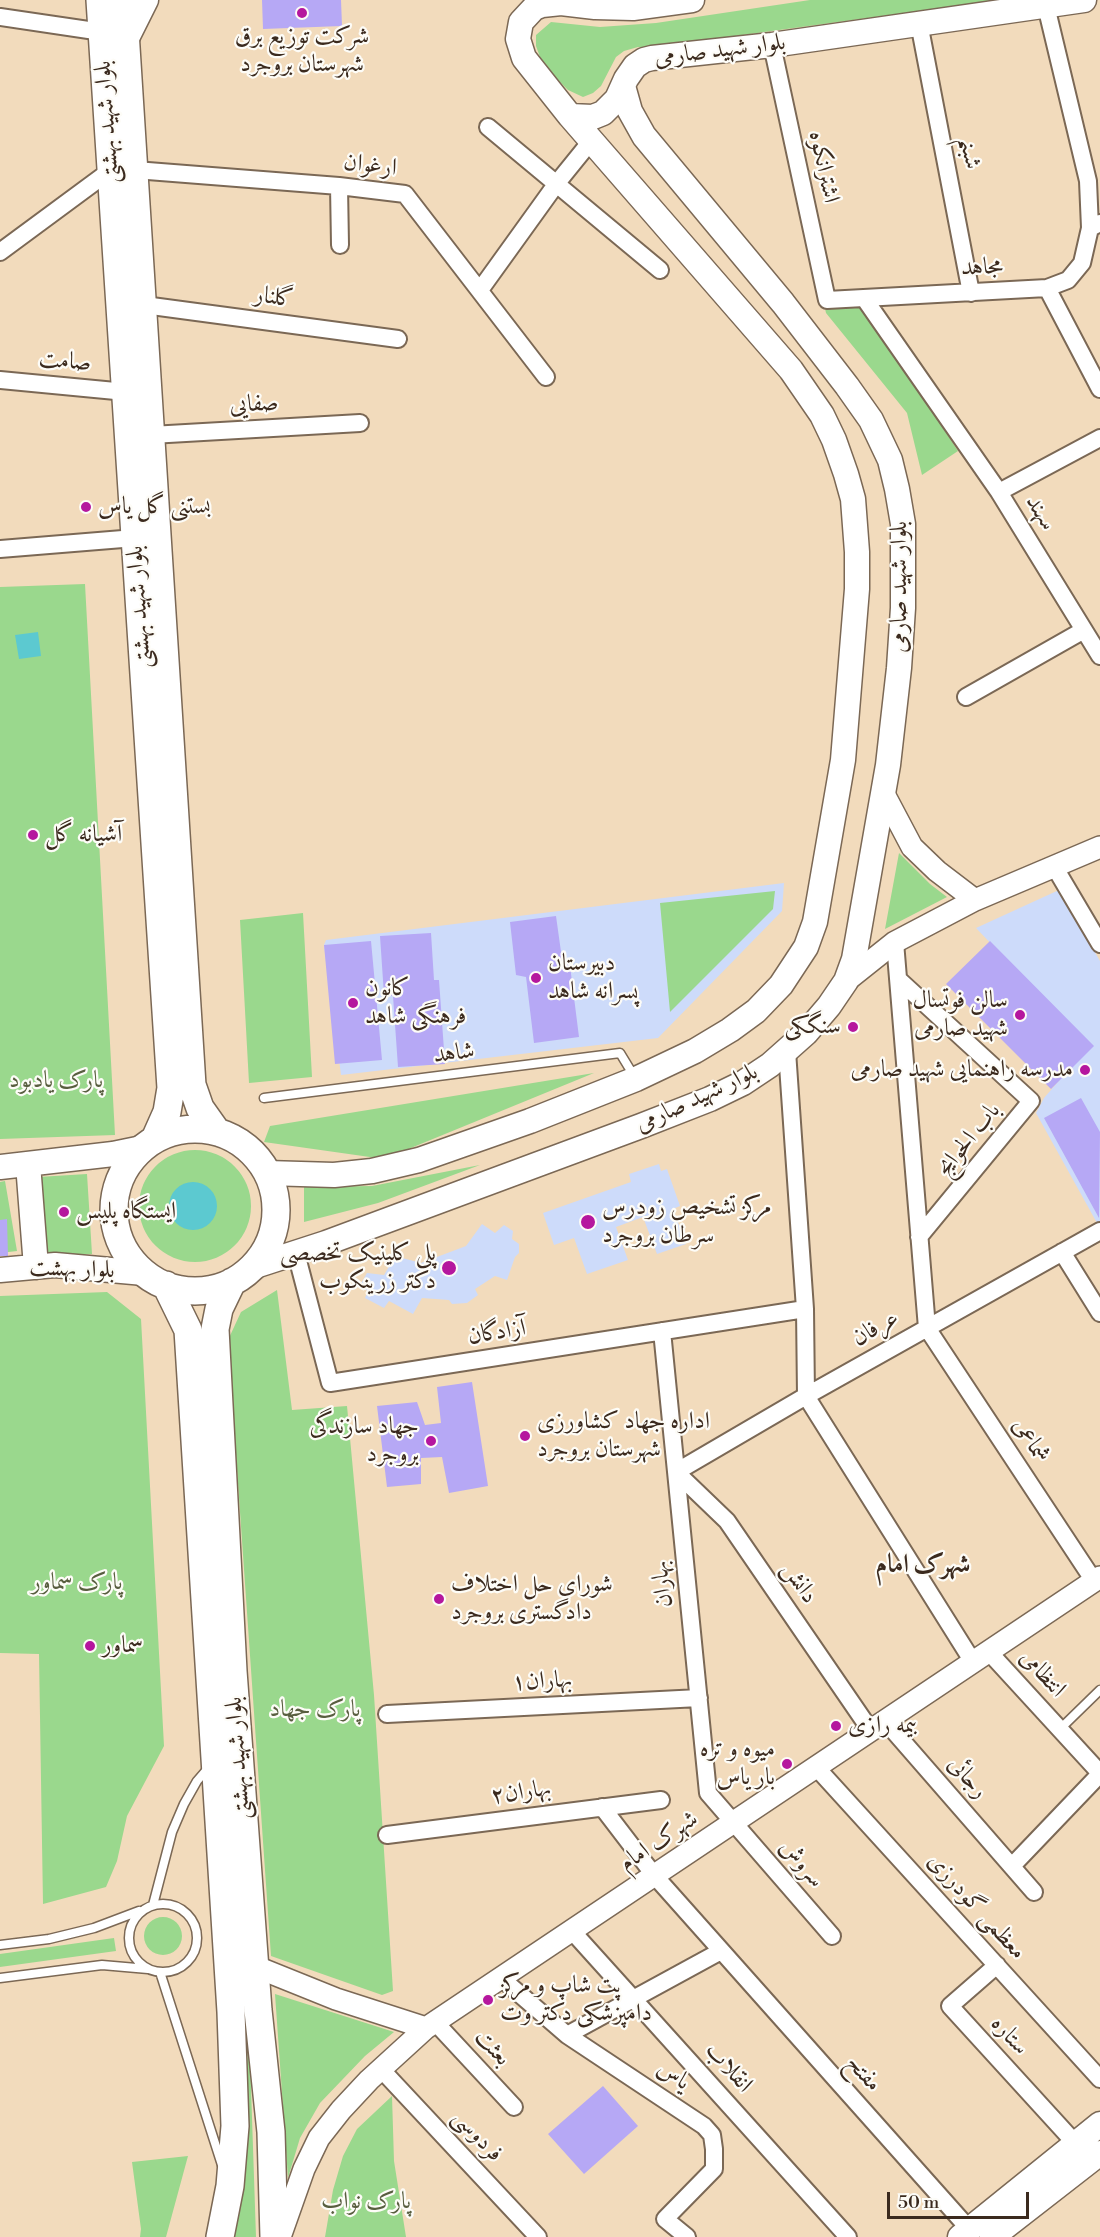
<!DOCTYPE html>
<meta charset="utf-8">
<style>
body{margin:0}
#map{position:relative;width:1100px;height:2237px;overflow:hidden;background:#f2dbbc;font-family:"Libre Bodoni",serif}
canvas{display:block}
.scale{position:absolute;left:887px;top:2192px;width:142px;height:27px;box-sizing:border-box;border:3px solid #3b2a1e;border-top:0;padding-left:8px;font-size:18px;line-height:21px;white-space:nowrap;color:#3b2a1e;-webkit-text-stroke:4px #fdfcf7;paint-order:stroke}
</style>
<div id="map">
<canvas width="1100" height="2237"></canvas>
<div class="scale">50 m</div>
</div>
<script>
const ctx = document.querySelector('canvas').getContext('2d');
ctx.lineJoin = 'round';
function paint(path, color) {
  ctx.fillStyle = color;
  ctx.fill(path, 'evenodd');
}
function toPath(rows) {
  const path = new Path2D();
  for (const r of rows) {
    if (r.length === 3) {
      path.moveTo(r[0] + r[2], r[1]);
      path.arc(r[0], r[1], r[2], 0, 2 * Math.PI);
      continue;
    }
    path.moveTo(r[0], r[1]);
    for (let i = 2; i < r.length; i += 2) path.lineTo(r[i], r[i + 1]);
  }
  return path;
}
function stroke(path, color, width, dash) {
  ctx.strokeStyle = color;
  ctx.lineWidth = width;
  ctx.lineCap = dash ? 'butt' : 'round';
  ctx.setLineDash(dash || []);
  ctx.stroke(path);
}
function drawText(font, color, halo, rows, align = 'center') {
  ctx.font = font + ' "Libre Bodoni",Amiri,serif';
  ctx.lineWidth = 4.5;
  ctx.setLineDash([]);
  ctx.textBaseline = 'middle';
  ctx.strokeStyle = halo;
  ctx.fillStyle = color;
  for (const [text, x, y, turn = 0] of rows) {
    ctx.save();
    ctx.translate(x, y);
    ctx.rotate((+turn || 0) * Math.PI / 180);
    ctx.textAlign = isNaN(turn) ? turn : align;
    if (halo) ctx.strokeText(text, 0, 0);
    ctx.fillText(text, 0, 0);
    ctx.restore();
  }
}
paint(toPath([
 [784,883,782,911,658,1038,341,1075,324,945,326,940],
 [1059,890,1100,961,1100,1221,1097,1223,1036,1113,1044,1098,1089,1046,976,928],
 [659,1164,661,1171,667,1169,680,1206,673,1209,686,1244,657,1254,643,1217,616,1227,628,1260,587,1274,574,1238,554,1245,543,1213,631,1182,629,1174],
 [482,1224,495,1233,504,1225,513,1231,512,1239,519,1244,519,1253,515,1257,507,1280,495,1276,475,1289,478,1295,467,1303,452,1304,449,1300,422,1298,413,1314,389,1301,384,1308,365,1298,368,1291,359,1287,367,1273,384,1275,395,1256,421,1263,466,1246]
]), '#cddbfa');
paint(toPath([
 [810,0,1000,0,654,47,638,47,624,51,616,57,601,86,593,93,583,97,568,90,558,80,540,57,536,46,536,35,551,22,600,27,656,23],
 [824,304,863,305,958,451,922,475,907,413,826,313],
 [85,584,115,1135,0,1139,0,587],
 [899,853,930,884,947,897,885,929],
 [775,891,773,909,670,1012,660,903],
 [303,913,312,1077,249,1083,240,920],
 [594,1073,384,1159,264,1142,270,1126],
 [195,1206,56],
 [480,1165,378,1203,304,1222,304,1187,372,1186],
 [87,1174,92,1254,44,1257,38,1177],
 [5,1181,17,1251,0,1253,0,1182],
 [277,1290,292,1410,347,1406,374,1695,393,1991,382,1995,271,1956,228,1340,241,1312],
 [107,1292,141,1319,164,1746,127,1816,117,1861,106,1887,43,1904,39,1654,0,1653,0,1296],
 [163,1936,19],
 [114,1938,116,1951,0,1967,0,1954],
 [275,1994,394,2032,365,2056,320,2103,300,2138,288,2178],
 [249,2028,256,2237,233,2237,240,2186],
 [392,2096,394,2161,406,2237,325,2237,333,2190,343,2156,357,2129],
 [188,2156,166,2237,140,2237,141,2229,132,2162]
]), '#9ad88d');
paint(toPath([
 [38,632,41,656,19,659,15,635],
 [193,1206,24]
]), '#5cc9d0');
paint(toPath([
 [262,0,341,0,342,26,263,29],
 [556,916,562,959,569,958,579,1037,534,1043,526,977,516,975,510,922],
 [431,933,434,980,439,980,445,1064,398,1067,393,996,384,995,380,936],
 [371,941,382,1060,335,1064,324,945],
 [990,941,1094,1046,1051,1089,946,984],
 [1081,1098,1100,1132,1099,1218,1044,1118],
 [7,1219,8,1256,0,1256,0,1220],
 [472,1382,488,1486,449,1493,442,1457,421,1458,421,1484,387,1487,377,1406,417,1402,425,1425,441,1423,437,1387],
 [603,2086,638,2126,584,2174,548,2134]
]), '#b6a8f5');
const service = toPath([
 [264,1098,620,1053,634,1076],
 [1060,1729,1100,1690],
 [163,1938,34],
 [153,1905,172,1832,184,1804,197,1781,210,1766],
 [0,1945,49,1939,94,1928,139,1911],
 [160,1972,222,2165],
 [0,1978,102,1965,148,1969]
]);
const minor = toPath([
 [1046,6,1088,181,1090,228],
 [0,17,102,32],
 [919,23,971,293],
 [772,45,827,300,1047,288,1068,280,1082,263,1090,228,1100,223],
 [488,127,660,270],
 [135,170,339,186,405,194,546,377],
 [339,186,340,245],
 [0,252,111,170],
 [1047,288,1100,389],
 [480,290,557,183,591,141],
 [864,298,999,492],
 [144,305,398,339],
 [0,380,126,392],
 [151,435,360,423],
 [1100,438,999,492,1100,656],
 [0,549,135,538],
 [966,697,1084,630],
 [1054,866,1100,944],
 [895,942,927,1328,1094,1581],
 [898,979,1031,1101,919,1237],
 [787,1051,805,1309,806,1396,973,1662],
 [1062,1252,1100,1313],
 [296,1253,330,1383,805,1309],
 [662,1331,708,1793,832,1936],
 [989,1652,1100,1773],
 [387,1714,699,1698],
 [885,1721,1034,1892],
 [871,1731,727,1521,676,1472,806,1396,1100,1231],
 [816,1767,1100,2079],
 [602,1807,654,1875,970,2230],
 [387,1835,661,1800],
 [1012,1866,1100,1774],
 [572,1931,848,2237],
 [997,1965,950,2006,1075,2143],
 [501,1978,567,2035,704,2126,712,2135,714,2149,714,2169,665,2219,687,2237],
 [435,2022,514,2107],
 [567,2035,721,1951],
 [380,2068,538,2237]
]);
const tertiary = toPath([
 [884,794,912,847,937,871,975,900],
 [846,981,895,942,975,900,1100,847],
 [254,1966,336,1999,426,2028],
 [280,2237,304,2169,319,2138,341,2110,369,2080,426,2028,1100,1577]
]);
const secondary = toPath([
 [126,40,146,0],
 [570,116,593,117,603,113,617,99,626,79,635,66,644,60,652,58,772,45,1084,0],
 [28,1164,36,1267],
 [0,1167,113,1154,142,1148],
 [267,1173,334,1175,372,1171,419,1160,530,1121,636,1079,695,1051,730,1030,756,1011,781,985,806,947,815,922,843,760,857,589,857,552,853,499,846,474,834,440,822,415,791,370,570,116,524,58,518,39,521,22,534,8,542,5,561,3,595,7,633,8,692,0],
 [252,1267,326,1243,641,1126,710,1099,743,1083,770,1065,806,1033,829,1006,846,981,854,959,888,765,899,668,903,608,903,524,897,489,890,460,871,420,847,386,783,303,644,136,630,111,623,86],
 [0,1270,55,1265,144,1273],
 [960,2237,1100,2124],
 [992,2237,1100,2153]
]);
const primary = toPath([
 [100,0,171,1088,167,1112,155,1139],
 [123,0,192,1085,200,1108,217,1132],
 [195,1210,81],
 [232,1282,219,1309,215,1329,233,1671,258,2010,271,2132,274,2237],
 [166,1285,188,1330,231,2012,235,2126,230,2186,220,2237]
]);
stroke(service, '#7b6855', 11);
stroke(minor, '#7b6855', 20);
stroke(tertiary, '#7b6855', 24);
stroke(secondary, '#7b6855', 27);
stroke(primary, '#7b6855', 30);
stroke(service, '#fff', 8);
stroke(minor, '#fff', 16);
stroke(tertiary, '#fff', 21);
stroke(secondary, '#fff', 24);
stroke(primary, '#fff', 27);
for (const [x, y, r, color] of [
 [302,13,6,"#b5179e"],
 [86,507,6,"#b5179e"],
 [33,835,6,"#b5179e"],
 [536,978,6,"#b5179e"],
 [353,1003,6,"#b5179e"],
 [1020,1015,6,"#b5179e"],
 [853,1027,6,"#b5179e"],
 [1085,1070,6,"#b5179e"],
 [64,1212,6,"#b5179e"],
 [588,1222,8,"#b5179e"],
 [449,1268,8,"#b5179e"],
 [525,1436,6,"#b5179e"],
 [431,1441,6,"#b5179e"],
 [439,1599,6,"#b5179e"],
 [90,1646,6,"#b5179e"],
 [836,1726,6,"#b5179e"],
 [787,1764,6,"#b5179e"],
 [488,2000,6,"#b5179e"]
]) {
  const dot = new Path2D();
  dot.arc(x, y, r, 0, 2 * Math.PI);
  ctx.fillStyle = color;
  ctx.fill(dot);
  stroke(dot, '#fdfcf7', 2);
}
drawText('24px', '#3b2a1e', '#fdfcf7', [
 ["شرکت توزیع برق",302,37,"center"],
 ["شهرستان بروجرد",302,65,"center"],
 ["بستنی گل یاس",98,507],
 ["آشیانه گل",45,835],
 ["دبیرستان",548,964],
 ["پسرانه شاهد",548,992],
 ["کانون",365,989],
 ["فرهنگی شاهد",365,1017],
 ["سالن فوتسال",1008,1001,"right"],
 ["شهید صارمی",1008,1029,"right"],
 ["سنگکی",841,1027,"right"],
 ["مدرسه راهنمایی شهید صارمی",1073,1070,"right"],
 ["مرکز تشخیص زودرس",602,1208],
 ["سرطان بروجرد",602,1236],
 ["ایستگاه پلیس",76,1212],
 ["پلی کلینیک تخصصی",436,1254,"right"],
 ["دکتر زرینکوب",436,1282,"right"],
 ["اداره جهاد کشاورزی",537,1422],
 ["شهرستان بروجرد",537,1450],
 ["جهاد سازندگی",419,1427,"right"],
 ["بروجرد",419,1455,"right"],
 ["شورای حل اختلاف",451,1585],
 ["دادگستری بروجرد",451,1613],
 ["سماور",102,1646],
 ["بیمه رازی",848,1726],
 ["میوه و تره",775,1750,"right"],
 ["بار یاس",775,1778,"right"],
 ["پت شاپ و مرکز",500,1986],
 ["دامپزشکی دکتر وت",500,2014]
], 'left');
drawText('24px', '#3b2a1e', '#fdfcf7', [
 ["بلوار شهید صارمی",720,51,-7],
 ["بلوار شهید بهشتی",108,122,-94],
 ["شبنم",969,153,79],
 ["ارغوان",370,166,7],
 ["اشترانکوه",823,167,78],
 ["مجاهد",982,268,-3],
 ["گلنار",274,298,8],
 ["صامت",65,362,5],
 ["صفایی",254,405,-3],
 ["سهند",1040,513,58],
 ["بلوار شهید صارمی",900,587,-90],
 ["بلوار شهید بهشتی",140,607,-94],
 ["شاهد",454,1054,-7],
 ["بلوار شهید صارمی",697,1099,-25],
 ["باب الحوایج",969,1140,-51],
 ["بلوار بهشت",72,1270,2],
 ["عرفان",876,1329,-29],
 ["آزادگان",497,1333,-9],
 ["شماعی",1030,1441,57],
 ["دانش",799,1583,56],
 ["بهاران",663,1584,-96],
 ["انتظامی",1042,1674,47],
 ["بهاران۱",542,1682,-3],
 ["بلوار شهید بهشتی",239,1758,-94],
 ["رجائی",967,1778,49],
 ["بهاران۲",521,1793,-8],
 ["شهرک امام",659,1842,-34],
 ["سروش",801,1864,49],
 ["معظمی گودرزی",976,1907,48],
 ["ستاره",1009,2036,48],
 ["بعثت",492,2048,47],
 ["انقلاب",728,2068,48],
 ["مفتح",863,2074,48],
 ["یاس",673,2076,34],
 ["فردوسی",477,2136,47]
]);
drawText('24px', '#585e3f', '#fdfcf7', [
 ["پارک یادبود",56,1081],
 ["پارک سماور",77,1583],
 ["پارک جهاد",315,1710],
 ["پارک نواب",366,2202]
]);
drawText('bold 26px', '#3b2a1e', '#fdfcf7', [
 ["شهرک امام",923,1566]
]);
</script>
